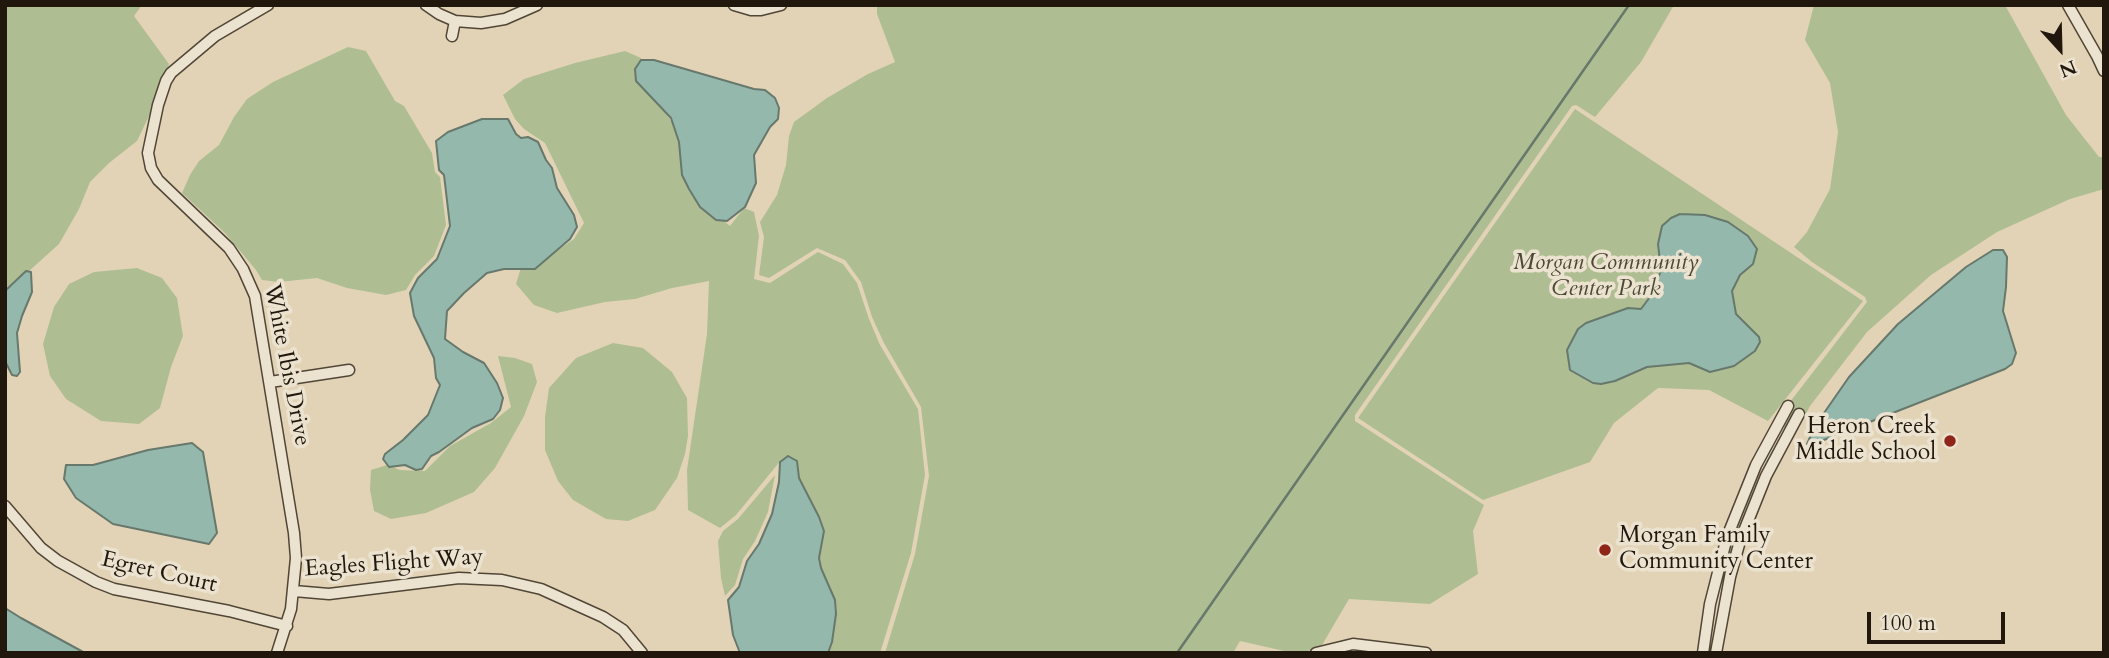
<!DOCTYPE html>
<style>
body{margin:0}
#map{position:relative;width:2109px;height:658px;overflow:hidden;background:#e2d3b6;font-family:Cardo,serif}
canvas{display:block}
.frame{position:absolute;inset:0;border:7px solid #21170c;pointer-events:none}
.north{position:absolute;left:2025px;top:14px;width:70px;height:70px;-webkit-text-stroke:5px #ece2d0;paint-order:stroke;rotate:158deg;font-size:19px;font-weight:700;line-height:28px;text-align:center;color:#21170c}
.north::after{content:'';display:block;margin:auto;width:24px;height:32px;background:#21170c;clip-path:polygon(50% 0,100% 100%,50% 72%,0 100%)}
.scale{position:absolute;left:1867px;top:612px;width:138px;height:32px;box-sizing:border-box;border:4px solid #21170c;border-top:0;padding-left:9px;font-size:21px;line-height:24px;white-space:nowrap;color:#21170c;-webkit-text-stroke:5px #ece2d0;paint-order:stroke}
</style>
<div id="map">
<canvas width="2109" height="658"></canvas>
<div class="frame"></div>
<div class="north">N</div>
<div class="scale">100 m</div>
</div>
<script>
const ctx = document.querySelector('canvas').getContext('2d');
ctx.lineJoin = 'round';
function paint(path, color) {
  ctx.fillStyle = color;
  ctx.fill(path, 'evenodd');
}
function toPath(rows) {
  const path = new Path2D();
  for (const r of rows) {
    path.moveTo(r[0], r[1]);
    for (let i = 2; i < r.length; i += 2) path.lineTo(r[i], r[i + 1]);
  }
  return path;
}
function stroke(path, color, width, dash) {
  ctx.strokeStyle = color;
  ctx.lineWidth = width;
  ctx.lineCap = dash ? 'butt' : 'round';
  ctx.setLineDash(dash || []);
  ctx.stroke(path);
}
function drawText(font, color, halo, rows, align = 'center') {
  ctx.font = font + ' Cardo,serif';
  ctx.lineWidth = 7;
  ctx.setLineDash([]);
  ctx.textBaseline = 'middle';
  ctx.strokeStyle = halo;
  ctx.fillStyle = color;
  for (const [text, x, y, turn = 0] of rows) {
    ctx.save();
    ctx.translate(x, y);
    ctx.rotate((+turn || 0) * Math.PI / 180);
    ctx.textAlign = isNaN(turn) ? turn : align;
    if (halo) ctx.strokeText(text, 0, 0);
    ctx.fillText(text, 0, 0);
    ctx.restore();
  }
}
paint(toPath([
 [5,5,142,5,134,16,169,64,162,89,137,141,109,163,90,182,79,209,59,244,19,280,5,289],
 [877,5,1674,5,1641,62,1595,117,1576,105,1572,106,1355,415,1355,421,1484,505,1473,531,1478,574,1430,604,1349,599,1322,645,1303,653,1293,653,1240,641,1233,653,885,653,915,554,929,476,921,407,884,343,872,317,861,282,845,260,817,248,769,278,759,275,764,237,760,222,777,195,786,165,789,136,794,122,827,98,868,74,895,62,877,14],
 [1814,5,2005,5,2066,115,2099,157,2104,157,2104,189,2070,199,1997,232,1931,275,1867,332,1810,406,1795,435,1793,434,1806,413,1798,407,1785,428,1783,426,1794,405,1790,402,1867,302,1865,297,1812,262,1794,247,1807,232,1830,189,1838,132,1830,83,1805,40],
 [348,47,366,51,395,101,404,106,432,153,435,172,440,177,446,225,434,256,415,275,406,290,386,295,347,288,317,278,279,282,262,280,256,270,225,233,182,193,190,175,199,161,219,145,234,117,247,99,273,82],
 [625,51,641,58,640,74,656,101,676,127,715,214,730,226,744,208,754,212,759,236,754,279,770,283,818,252,843,264,857,283,869,319,880,345,918,409,925,475,911,553,880,653,828,653,832,642,835,600,821,568,819,558,823,531,819,517,799,478,798,465,782,459,736,515,720,528,688,510,687,470,707,334,709,281,672,288,635,299,605,302,557,313,534,305,516,284,522,264,544,260,574,239,584,223,545,143,524,129,515,119,503,95,524,79,575,63],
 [1575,109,1863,301,1768,421,1709,390,1658,388,1614,423,1590,462,1483,500,1358,418],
 [137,268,162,278,177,298,183,336,171,367,160,408,139,424,101,421,66,399,50,376,43,344,54,307,69,284,94,272],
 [613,343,643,348,672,372,687,398,688,436,685,454,677,478,655,510,628,521,606,519,573,500,558,481,545,450,545,417,549,388,576,358],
 [498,356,515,358,532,364,537,382,524,416,495,468,474,492,426,513,391,519,374,511,370,490,371,470,387,465,400,470,425,471,450,446,491,423,511,407],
 [775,475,768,512,755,541,743,559,735,585,725,596,721,578,718,541,723,531,738,519]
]), '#aebe92');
const water = toPath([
 [641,60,654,60,754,89,765,90,775,98,779,108,778,119,770,127,754,155,756,183,745,207,727,221,716,220,700,207,689,189,682,175,679,142,671,118,636,81,635,69,641,60],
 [482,119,508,119,516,134,521,138,528,137,538,142,546,160,552,168,557,188,574,215,577,227,570,239,535,269,504,269,487,273,464,293,447,311,445,339,463,352,484,363,497,383,503,398,500,410,493,419,472,428,439,452,431,456,422,469,416,470,405,465,389,467,383,459,385,454,403,440,428,415,440,385,436,378,434,358,414,316,410,293,418,278,437,259,450,226,444,175,439,170,436,141,448,132,482,119],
 [1680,214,1705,215,1728,222,1748,236,1757,249,1753,264,1740,275,1732,291,1736,314,1759,337,1760,342,1755,351,1734,366,1710,372,1689,363,1647,367,1615,381,1601,384,1593,383,1570,370,1567,350,1578,329,1586,323,1628,308,1641,309,1653,293,1661,270,1658,244,1662,226,1671,218,1680,214],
 [1993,250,2003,250,2007,257,2006,287,2003,311,2016,353,2012,364,2005,369,1811,445,1807,444,1815,426,1849,377,1898,324,1966,267,1993,250],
 [26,271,31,272,32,292,22,316,17,333,20,372,17,376,12,375,5,361,5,291,26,271],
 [192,443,203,452,217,533,209,544,113,524,76,498,64,479,66,465,93,465,148,450,192,443],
 [788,456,797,461,799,478,819,517,824,531,819,558,821,568,835,600,836,614,832,642,828,653,740,653,733,635,728,600,739,587,747,561,759,544,772,514,779,482,780,462,788,456],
 [5,608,21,618,85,653,5,653,5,608]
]);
paint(water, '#95b8ac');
stroke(water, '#67786c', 2);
stroke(toPath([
 [1177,653,1629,5]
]), '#67786c', 2.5);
const street = toPath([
 [268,5,215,36,171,73,166,81,158,105,148,153,151,168,158,180,229,248,243,269,255,296,294,533,296,558,291,609,277,653],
 [426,5,439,14,455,21,481,23,505,19,537,5],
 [734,5,751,10,761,10,781,5],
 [2068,5,2097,56,2104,71],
 [452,36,455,21],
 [270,382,349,370],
 [5,506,41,548,58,561,96,582,114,589,229,611,287,626],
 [294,591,329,594,459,578,502,580,541,589,603,617,623,630,642,653],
 [1316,653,1353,644,1426,653],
 [1703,653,1710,604,1727,537,1756,465,1788,406],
 [1716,653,1730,577,1740,541,1766,476,1799,414]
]);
stroke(street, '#514636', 13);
stroke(street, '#ece2d0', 10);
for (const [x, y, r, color] of [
 [1950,441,7,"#8f2418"],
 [1605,550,7,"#8f2418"]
]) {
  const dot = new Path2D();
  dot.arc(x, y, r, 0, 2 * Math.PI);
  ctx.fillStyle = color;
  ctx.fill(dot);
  stroke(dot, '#ece2d0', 2.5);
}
drawText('italic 23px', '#4b4934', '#ece2d0', [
 ["Morgan Community",1606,264],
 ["Center Park",1606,290]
]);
drawText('23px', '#21170c', '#ece2d0', [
 ["White Ibis Drive",286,365,79],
 ["Eagles Flight Way",394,564,-4],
 ["Egret Court",159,573,13]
]);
drawText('23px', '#21170c', '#ece2d0', [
 ["Heron Creek",1936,428],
 ["Middle School",1936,454],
 ["Morgan Family",1619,537,"left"],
 ["Community Center",1619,563,"left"]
], 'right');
</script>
